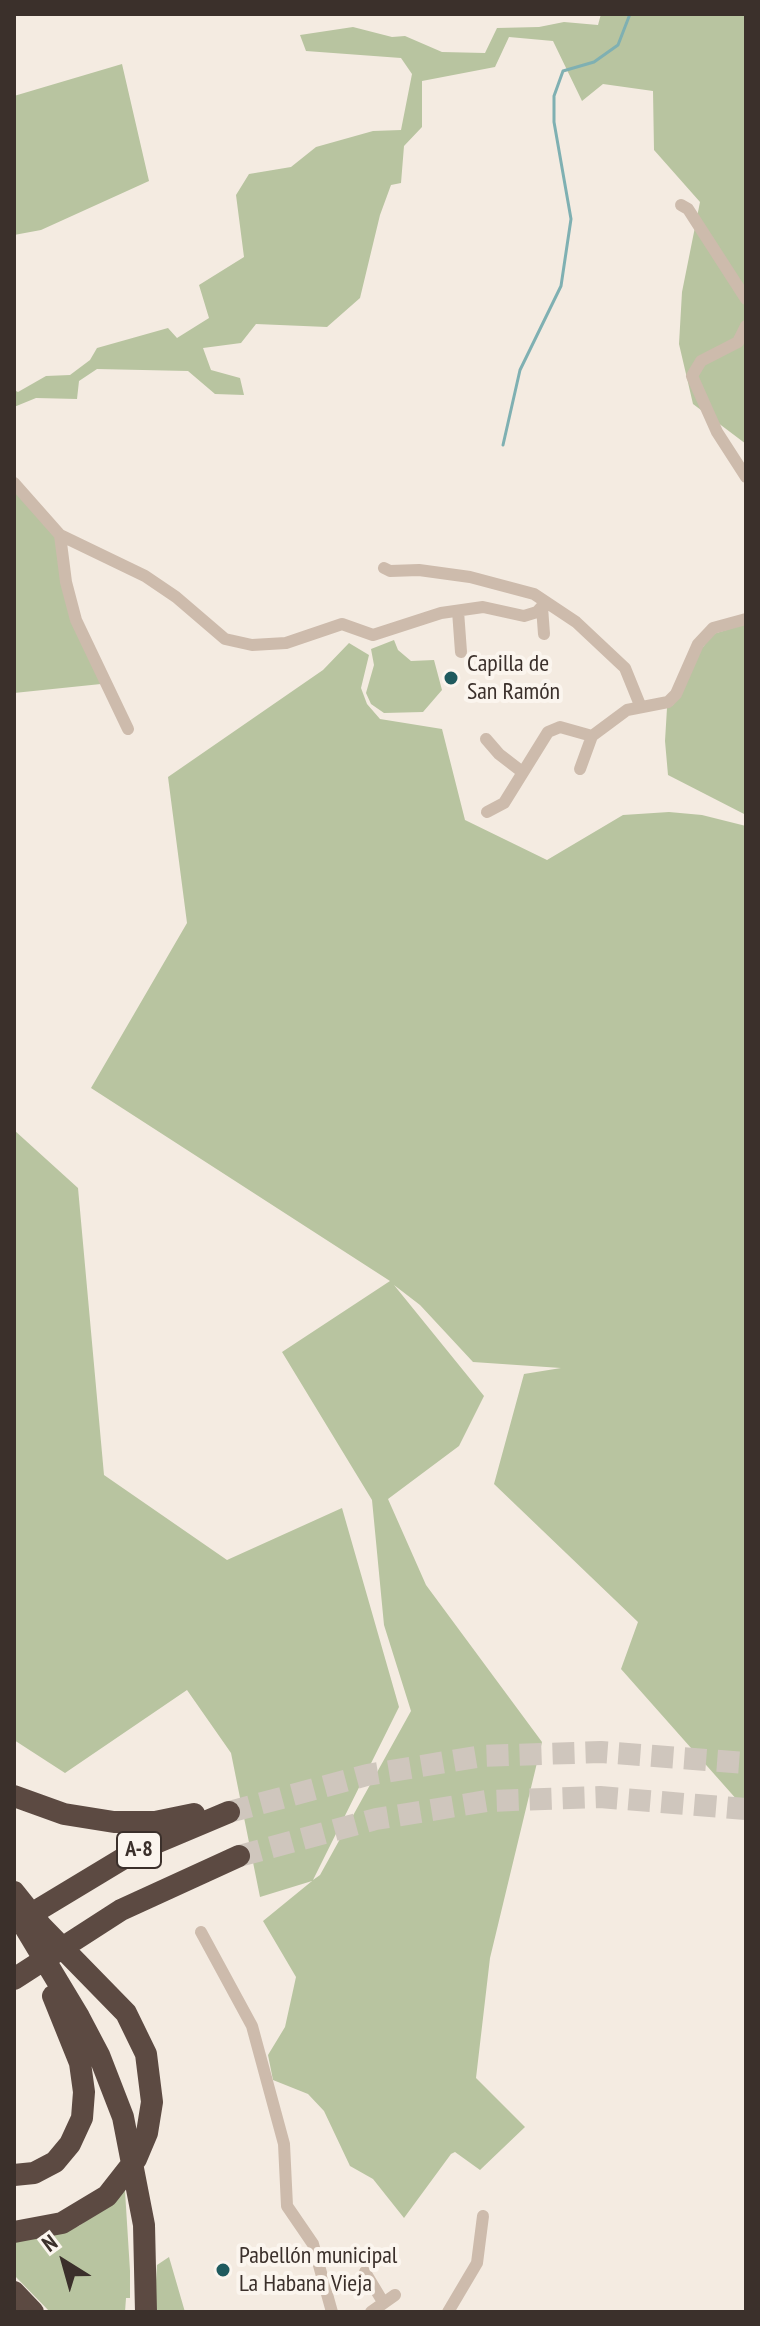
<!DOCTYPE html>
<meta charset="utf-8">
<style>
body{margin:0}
#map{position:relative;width:760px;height:2326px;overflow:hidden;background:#f4ebe1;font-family:"PT Sans Narrow",sans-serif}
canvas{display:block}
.frame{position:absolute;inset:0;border:16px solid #3b302b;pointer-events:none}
.north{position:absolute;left:24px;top:2222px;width:80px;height:80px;-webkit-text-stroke:6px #fbf5ee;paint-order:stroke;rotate:323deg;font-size:22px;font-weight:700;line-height:32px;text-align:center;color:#3b302b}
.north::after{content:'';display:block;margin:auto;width:28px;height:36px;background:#3b302b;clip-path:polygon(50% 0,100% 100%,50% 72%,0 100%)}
</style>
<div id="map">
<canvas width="760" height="2326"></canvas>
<div class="frame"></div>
<div class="north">N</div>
</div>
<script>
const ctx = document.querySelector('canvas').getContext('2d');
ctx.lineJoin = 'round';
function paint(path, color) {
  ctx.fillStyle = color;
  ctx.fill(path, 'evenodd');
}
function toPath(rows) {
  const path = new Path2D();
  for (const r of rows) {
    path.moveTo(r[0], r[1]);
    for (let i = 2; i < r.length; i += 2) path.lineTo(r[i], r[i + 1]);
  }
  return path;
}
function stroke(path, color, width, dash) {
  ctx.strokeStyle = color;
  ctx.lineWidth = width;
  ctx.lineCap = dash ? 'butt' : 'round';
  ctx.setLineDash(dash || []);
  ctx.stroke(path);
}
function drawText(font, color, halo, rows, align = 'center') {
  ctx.font = font + ' "PT Sans Narrow",sans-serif';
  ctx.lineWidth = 8;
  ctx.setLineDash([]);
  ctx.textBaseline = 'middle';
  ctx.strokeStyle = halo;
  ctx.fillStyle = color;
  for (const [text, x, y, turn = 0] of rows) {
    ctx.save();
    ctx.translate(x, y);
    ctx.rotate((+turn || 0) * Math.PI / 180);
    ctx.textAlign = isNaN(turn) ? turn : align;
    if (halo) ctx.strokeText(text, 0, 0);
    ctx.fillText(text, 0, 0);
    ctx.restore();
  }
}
paint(toPath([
 [601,14,746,14,746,444,693,404,679,344,682,292,700,202,654,150,653,91,603,84,582,101,553,41,509,37,495,67,422,81,422,127,404,146,401,183,391,185,380,215,360,298,327,327,256,324,241,343,203,348,211,370,240,378,244,395,215,394,188,371,97,369,79,381,77,399,36,398,14,407,14,390,18,392,46,376,70,375,90,360,97,348,168,328,177,338,209,318,199,285,244,257,236,195,249,174,291,167,316,147,373,131,401,130,412,74,401,58,306,51,300,35,353,27,392,37,405,36,442,52,485,53,497,28,539,27,564,22,598,25],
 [122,64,149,181,41,230,14,235,14,96],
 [14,489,55,537,101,684,14,693],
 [746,624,746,815,668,775,665,741,667,708,673,705,696,656,713,634],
 [394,640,398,650,411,661,434,660,442,690,423,712,384,713,371,704,366,693,374,665,371,649],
 [349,643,369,655,361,688,367,704,380,719,442,729,465,820,547,860,623,815,669,812,702,815,746,826,746,1810,621,1669,638,1622,494,1484,524,1374,561,1368,473,1362,420,1305,394,1285,484,1396,459,1446,388,1499,426,1585,542,1742,490,1958,476,2078,525,2127,480,2170,455,2152,451,2154,404,2218,373,2179,350,2166,324,2111,308,2094,273,2080,268,2055,285,2027,296,1977,263,1921,312,1881,260,1897,231,1753,187,1690,65,1773,14,1740,14,1130,78,1188,104,1475,227,1560,342,1508,399,1707,313,1880,320,1875,411,1711,384,1625,372,1500,282,1352,390,1281,91,1088,187,923,168,777,323,670],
 [125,2191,130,2271,130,2298,126,2298,125,2312,50,2312,14,2275,14,2241,79,2226],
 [169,2257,185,2312,154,2312,157,2265]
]), '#b8c4a0');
stroke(toPath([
 [503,445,520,370,561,286,571,219,554,122,554,96,563,71,594,62,618,45,630,14]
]), '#7fb0b2', 3);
stroke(toPath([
 [229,1812,367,1775,482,1756,601,1752,746,1763],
 [239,1856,376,1819,487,1801,600,1797,746,1809]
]), '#cfc6bd', 22, [22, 11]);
stroke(toPath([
 [681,205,688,209,746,299],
 [746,326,738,342,701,361,692,376,717,432,746,477],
 [14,483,60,535,145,576,176,597,225,639,252,645,286,643,342,624,373,635,441,613,483,607,524,616,537,612,545,603],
 [60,535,66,582,76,620,128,729],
 [384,568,390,571,419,570,470,577,534,594,576,622,625,668,640,705],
 [542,607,544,634],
 [458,611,461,652],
 [486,739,499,754,521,771],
 [580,769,592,736],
 [487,812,504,803,548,732,560,727,592,736,627,710,668,702,676,694,698,644,713,628,746,619],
 [201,1932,252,2026,284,2144,287,2206,313,2244,332,2312],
 [365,2272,383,2302],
 [371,2312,395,2295],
 [448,2312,477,2263,483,2216]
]), '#cdbbac', 12);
stroke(toPath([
 [14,1796,64,1814,114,1822,155,1822,194,1814],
 [14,1892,42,1927,126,2013,146,2054,152,2102,147,2133,136,2159,107,2196,62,2223,14,2232],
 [17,1914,79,2017,99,2055,123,2117,144,2225,146,2312],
 [18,1922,134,1852,229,1812],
 [14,1979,121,1910,239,1856],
 [14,2175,34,2173,55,2162,70,2144,82,2118,84,2092,80,2063,53,1996],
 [14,2292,33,2312]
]), '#5c4a42', 22);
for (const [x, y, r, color] of [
 [451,678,8,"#1f5a5e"],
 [223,2270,8,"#1f5a5e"]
]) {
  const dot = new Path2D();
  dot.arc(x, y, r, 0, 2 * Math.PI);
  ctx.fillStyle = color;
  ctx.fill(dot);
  stroke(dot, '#fbf5ee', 3);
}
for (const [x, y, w] of [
 [139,1850,44]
]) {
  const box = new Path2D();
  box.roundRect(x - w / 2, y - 18, w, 36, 6);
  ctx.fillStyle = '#fbf5ee';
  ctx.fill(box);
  stroke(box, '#3b302b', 2);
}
drawText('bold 22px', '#3b302b', null, [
 ["A-8",139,1850]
]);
drawText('24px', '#3b302b', '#fbf5ee', [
 ["Capilla de",467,664],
 ["San Ramón",467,692],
 ["Pabellón municipal",239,2256],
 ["La Habana Vieja",239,2284]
], 'left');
</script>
